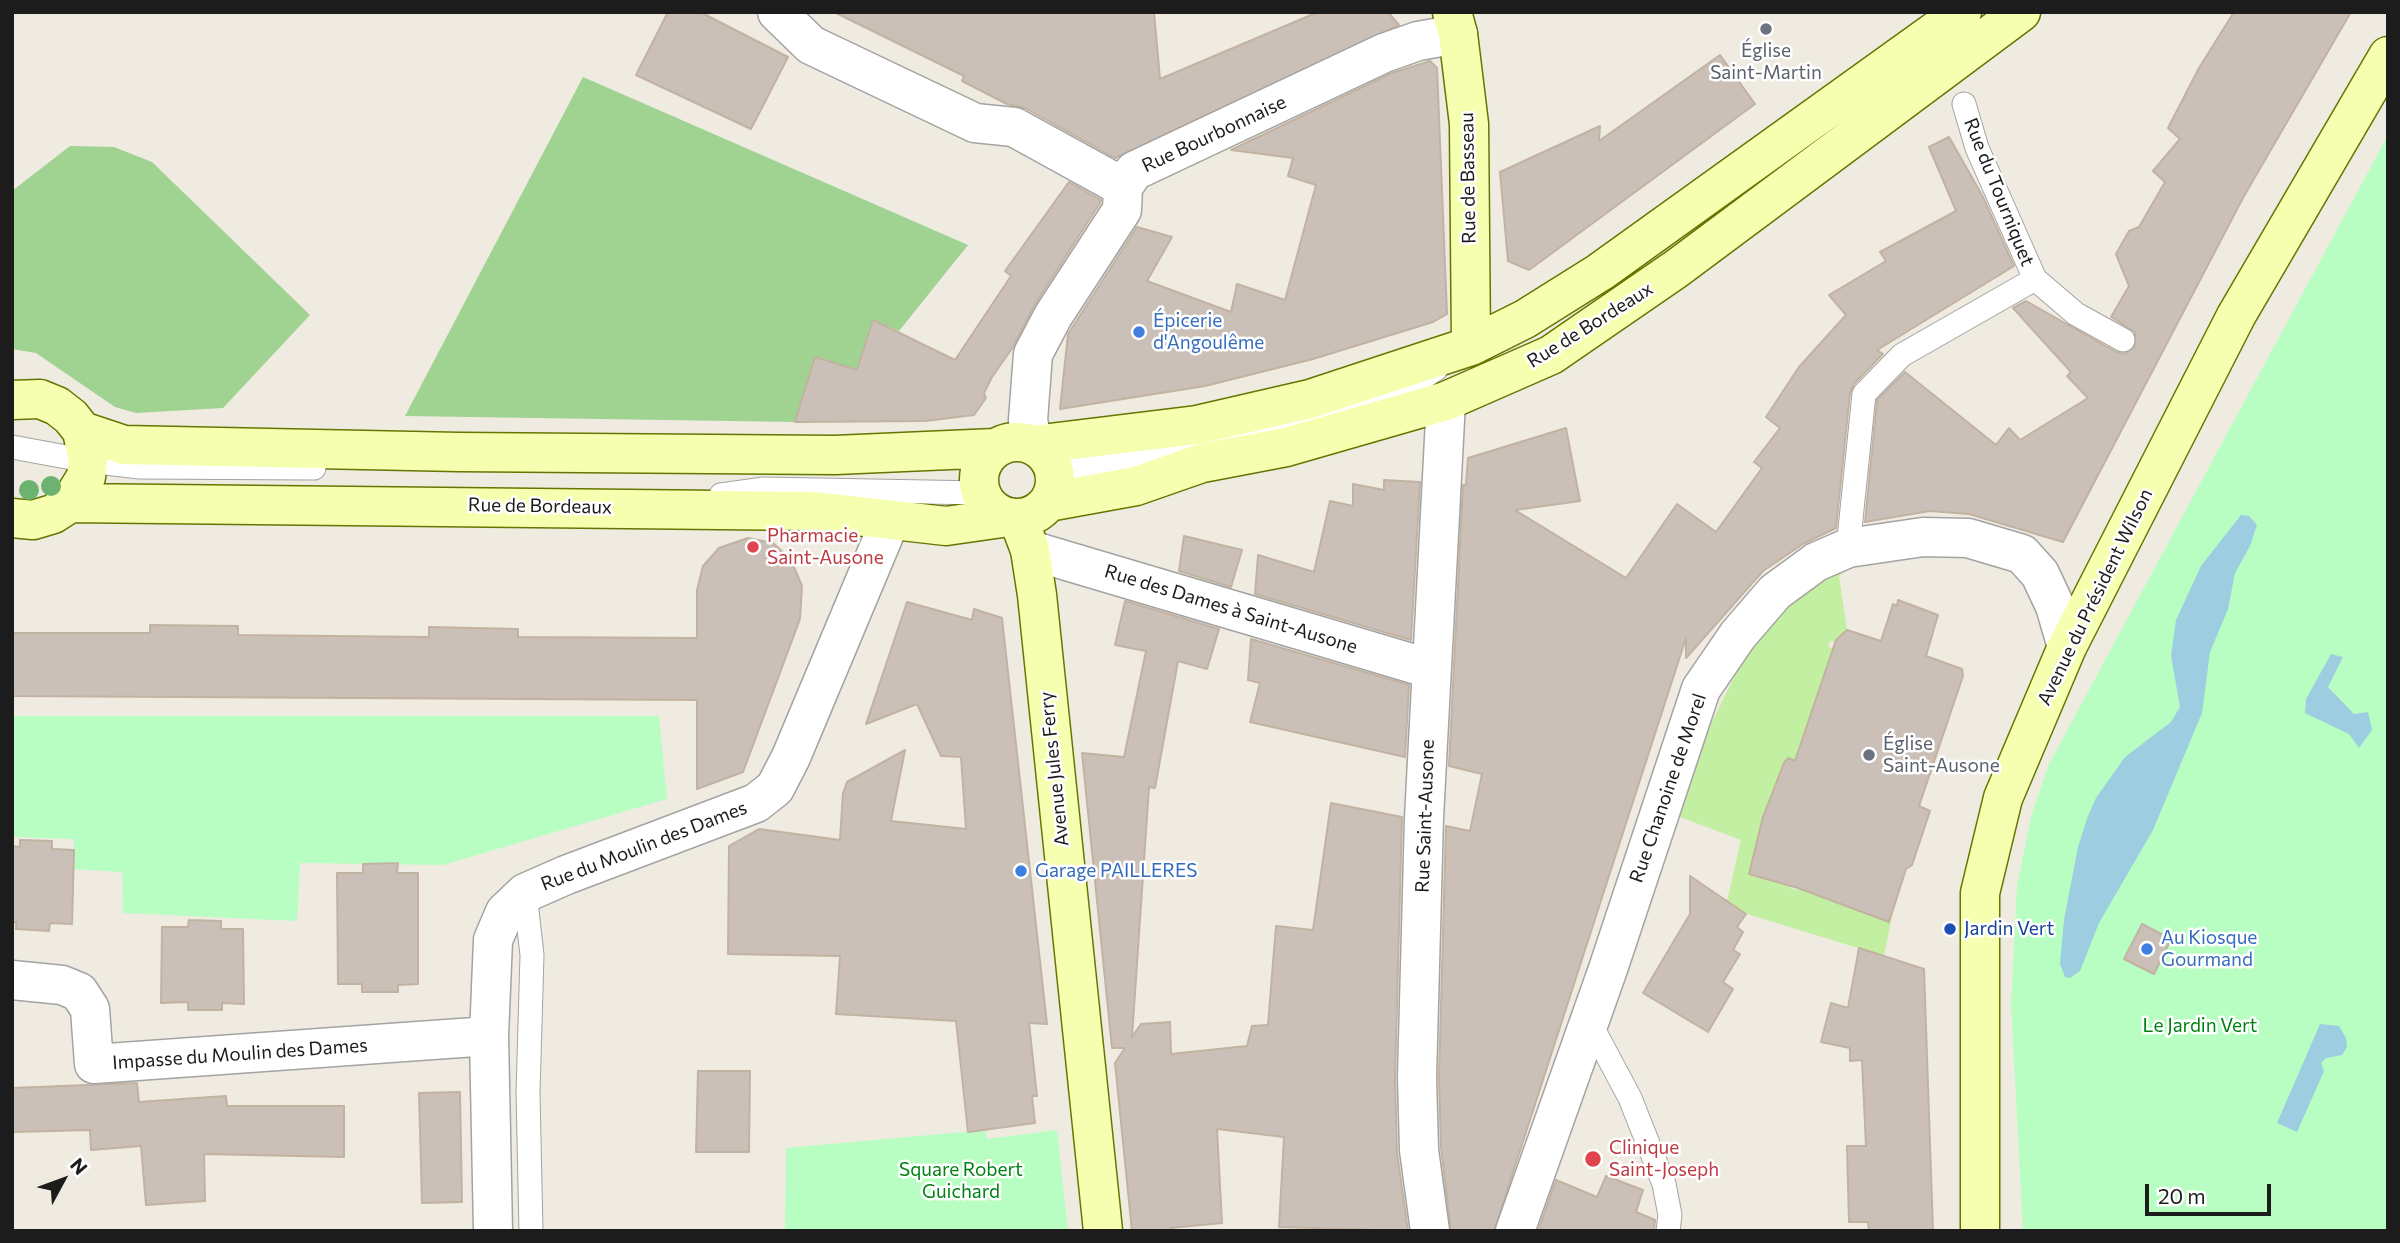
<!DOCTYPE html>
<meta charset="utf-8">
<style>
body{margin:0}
#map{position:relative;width:2400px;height:1243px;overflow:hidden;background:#efebe1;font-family:Commissioner,sans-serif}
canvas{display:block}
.frame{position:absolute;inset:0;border:14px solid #1c1c1c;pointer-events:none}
.north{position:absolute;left:28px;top:1145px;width:70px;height:70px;-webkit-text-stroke:5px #fff;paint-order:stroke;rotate:49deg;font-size:19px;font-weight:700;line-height:28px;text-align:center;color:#1c1c1c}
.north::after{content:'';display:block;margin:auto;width:24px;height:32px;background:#1c1c1c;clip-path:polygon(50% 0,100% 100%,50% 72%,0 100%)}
.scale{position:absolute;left:2145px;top:1184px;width:126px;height:32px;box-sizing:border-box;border:4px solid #1c1c1c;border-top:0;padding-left:9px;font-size:21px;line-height:24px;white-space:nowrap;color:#1c1c1c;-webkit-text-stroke:5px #fff;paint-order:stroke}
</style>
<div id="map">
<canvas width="2400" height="1243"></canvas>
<div class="frame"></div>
<div class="north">N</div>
<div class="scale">20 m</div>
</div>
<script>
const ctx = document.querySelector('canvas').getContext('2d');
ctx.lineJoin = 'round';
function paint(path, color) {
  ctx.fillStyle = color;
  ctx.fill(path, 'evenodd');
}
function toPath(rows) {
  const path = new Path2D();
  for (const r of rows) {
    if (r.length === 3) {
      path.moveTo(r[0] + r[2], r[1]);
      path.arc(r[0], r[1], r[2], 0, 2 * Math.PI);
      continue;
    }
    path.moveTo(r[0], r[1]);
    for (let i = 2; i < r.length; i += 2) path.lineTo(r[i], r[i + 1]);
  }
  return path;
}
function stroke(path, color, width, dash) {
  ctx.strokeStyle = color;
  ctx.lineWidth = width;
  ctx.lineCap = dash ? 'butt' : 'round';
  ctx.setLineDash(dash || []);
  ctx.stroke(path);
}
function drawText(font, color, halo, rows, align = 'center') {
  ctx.font = font + ' Commissioner,sans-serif';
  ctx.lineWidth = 5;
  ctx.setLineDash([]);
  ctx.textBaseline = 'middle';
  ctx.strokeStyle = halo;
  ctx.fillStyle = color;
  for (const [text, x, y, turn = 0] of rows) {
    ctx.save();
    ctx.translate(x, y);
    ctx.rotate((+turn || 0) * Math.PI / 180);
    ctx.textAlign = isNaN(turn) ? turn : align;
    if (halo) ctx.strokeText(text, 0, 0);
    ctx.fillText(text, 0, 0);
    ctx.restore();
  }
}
paint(toPath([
 [1854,564,1839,576,1847,630,1839,637,1842,643,1830,641,1828,646,1839,652,1814,706,1812,710,1817,712,1809,734,1804,733,1802,738,1807,740,1799,763,1783,763,1781,769,1784,770,1770,809,1766,808,1763,817,1755,861,1751,865,1792,880,1790,888,1797,890,1800,884,1849,907,1859,901,1893,911,1884,956,1747,914,1727,901,1741,840,1672,814,1681,785,1741,663,1792,597,1822,571]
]), '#c2efa1');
paint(toPath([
 [583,77,968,245,899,331,874,321,857,371,815,357,795,422,405,416],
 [70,146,114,147,152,162,310,315,223,408,136,413,115,407,36,353,12,349,12,191]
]), '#a0d291');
paint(toPath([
 [2388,135,2388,1231,2023,1231,2011,1004,2017,885,2032,813,2049,764],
 [12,716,659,716,667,799,443,865,300,863,297,921,123,913,122,872,73,869,74,839,12,837],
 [985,1130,987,1139,1057,1130,1068,1231,785,1231,786,1148]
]), '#b8fec2');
paint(toPath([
 [2241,515,2249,516,2257,525,2250,546,2235,573,2228,609,2210,652,2202,713,2153,830,2099,923,2080,971,2070,978,2065,977,2060,964,2064,920,2078,847,2088,816,2096,798,2125,757,2171,722,2180,707,2171,656,2176,620,2201,566],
 [2331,654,2343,657,2328,687,2354,714,2368,712,2372,730,2359,748,2349,734,2305,713,2306,699],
 [2320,1024,2339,1026,2346,1038,2347,1047,2342,1055,2326,1058,2321,1063,2324,1071,2297,1132,2277,1123]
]), '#9ccde1');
const building = toPath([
 [668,12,700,12,788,57,751,129,636,75,668,12],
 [834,12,1154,12,1160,79,1318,12,1388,12,1399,25,1115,158,1025,108,1007,104,962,81,964,76,834,12],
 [2234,12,2351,12,2244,196,2063,542,1969,514,1930,511,1865,522,1877,400,1905,372,1996,445,2009,428,2020,440,2088,398,2067,376,2071,372,2013,308,2026,301,2116,352,2124,354,2135,347,2135,332,2111,317,2129,286,2116,254,2129,231,2139,227,2165,182,2153,171,2180,139,2168,128,2199,68,2234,12],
 [1720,55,1755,104,1529,270,1508,261,1500,172,1600,126,1599,141,1720,55],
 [1430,61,1437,68,1447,314,1433,322,1313,359,1205,386,1060,409,1068,334,1137,227,1172,237,1147,281,1231,312,1237,284,1285,300,1316,185,1288,176,1293,158,1231,150,1392,73,1430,61],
 [1949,137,1983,197,2014,266,1877,350,1883,354,1854,384,1850,393,1836,528,1803,544,1763,571,1686,658,1686,638,1494,1231,1451,1231,1441,1148,1439,1077,1446,826,1470,831,1482,774,1449,766,1463,485,1466,485,1468,458,1566,428,1580,501,1515,510,1626,578,1677,504,1716,532,1762,468,1754,462,1780,428,1766,417,1799,367,1846,315,1829,295,1886,261,1880,252,1956,211,1929,147,1949,137],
 [1069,182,1101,200,1100,203,1035,304,1013,347,992,377,984,393,986,398,974,415,925,421,795,422,815,357,857,370,873,320,955,360,1011,276,1005,271,1069,182],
 [1384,480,1420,482,1411,640,1255,594,1258,555,1314,572,1330,501,1353,506,1353,484,1384,490,1384,480],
 [1184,536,1242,550,1231,587,1179,571,1184,536],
 [748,538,773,543,791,560,802,586,800,619,743,772,697,789,697,700,12,696,12,633,150,633,150,625,238,626,238,635,429,637,429,627,518,629,518,637,697,638,697,590,703,566,719,548,748,538],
 [1898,600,1938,615,1926,656,1962,669,1963,676,1919,806,1930,811,1912,865,1906,869,1889,922,1798,888,1749,874,1763,817,1784,763,1788,758,1795,761,1836,640,1847,630,1881,641,1893,604,1897,606,1898,600],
 [1125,601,1219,629,1207,669,1178,661,1155,788,1149,787,1132,1037,1141,1024,1170,1022,1171,1054,1247,1046,1252,1026,1268,1025,1276,926,1313,930,1331,803,1402,817,1395,1078,1397,1153,1408,1231,1279,1227,1284,1137,1217,1129,1222,1223,1170,1228,1170,1231,1132,1231,1115,1063,1125,1048,1112,1048,1082,753,1124,757,1146,651,1115,645,1125,601],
 [907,602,972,620,974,609,1002,618,1047,1024,1029,1023,1037,1096,1032,1096,1035,1123,968,1132,956,1021,836,1014,840,956,728,954,729,846,759,829,840,840,843,793,847,782,905,750,891,821,966,829,961,757,941,756,917,704,866,724,907,602],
 [1251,639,1409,685,1405,757,1250,722,1260,683,1248,680,1251,639],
 [20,840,52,841,52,849,74,850,72,924,50,923,49,931,16,929,16,922,12,922,12,846,20,847,20,840],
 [398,863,397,873,418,873,418,984,398,985,398,992,362,992,362,984,338,984,337,873,363,873,363,864,398,863],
 [1690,876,1746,914,1737,927,1743,932,1733,950,1740,954,1723,982,1733,989,1708,1032,1643,993,1690,914,1690,876],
 [189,920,221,921,221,929,243,929,244,1004,222,1003,222,1010,188,1010,188,1002,161,1003,162,927,188,927,189,920],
 [2142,924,2171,939,2154,974,2124,959,2142,924],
 [1859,948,1924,969,1933,1231,1869,1231,1868,1222,1849,1222,1847,1146,1866,1146,1862,1060,1850,1061,1850,1048,1821,1042,1831,1003,1848,1008,1859,948],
 [698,1071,750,1071,749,1152,696,1152,698,1071],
 [137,1083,139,1102,226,1096,227,1106,344,1106,344,1157,204,1154,205,1201,146,1205,141,1146,91,1150,90,1130,12,1132,12,1088,137,1083],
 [460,1092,462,1202,422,1203,419,1093,460,1092],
 [1606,1176,1643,1190,1636,1212,1655,1220,1654,1231,1538,1231,1556,1180,1597,1197,1606,1176]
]);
paint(building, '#cbc0b7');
stroke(building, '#c2b2a2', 2);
const lane = toPath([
 [2035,279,2076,314,2123,340],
 [12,447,88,461,140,467,314,468],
 [1054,470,1124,460,1301,421,1402,392,1436,369],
 [721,495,764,489,981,493],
 [1848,548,1864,394,1902,355,2035,279,1977,148,1964,104],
 [525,893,532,955,528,1093,531,1231],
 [1589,1021,1630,1098,1664,1184,1670,1215,1668,1231]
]);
const street = toPath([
 [777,12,811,45,975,123,1014,127,1123,187],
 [1033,445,1028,420,1033,354,1053,316,1122,210,1123,187,1134,171,1384,53,1418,41,1458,34],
 [1030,550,1431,669],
 [12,980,62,985,79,992,90,1009,94,1064,489,1036],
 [493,1231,489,1036,493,940,505,912,525,893,566,875,756,803,775,788,791,757,890,521],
 [1430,1231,1419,1150,1417,1077,1424,818,1446,401],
 [1515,1231,1608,969,1701,689,1738,635,1775,592,1816,562,1848,548,1923,537,1968,538,2022,554,2040,574,2055,606,2067,647]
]);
const secondary = toPath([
 [1452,12,1458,34,1469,124,1471,346],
 [12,400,40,399,57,406,71,417,82,431,88,461,86,477,70,503,53,514,33,520,12,518],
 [82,431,124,445,459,452,835,455,995,448],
 [1017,480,38],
 [1033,445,1197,425,1310,399,1471,346,1525,319,1600,272,1962,12],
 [1048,502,1136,486,1202,463,1286,447,1446,401,1551,355,1676,269,2021,12],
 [70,503,813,511,946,526,1009,517],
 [1018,518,1030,550,1037,595,1103,1231],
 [1980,1231,1980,893,2003,798,2067,647,2236,316,2388,56]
]);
stroke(lane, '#a3a3a3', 25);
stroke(street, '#a3a3a3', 41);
stroke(secondary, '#627700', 41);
stroke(lane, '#fff', 23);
stroke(street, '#fff', 38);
stroke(secondary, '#f6ffaf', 38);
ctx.fillStyle = '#6cb270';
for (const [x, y] of [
 [51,486],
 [29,490]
]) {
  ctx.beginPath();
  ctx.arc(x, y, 10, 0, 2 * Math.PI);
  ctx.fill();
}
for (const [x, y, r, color] of [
 [1766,29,7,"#6b7280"],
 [1139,332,7,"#3f7fe0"],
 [753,547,7,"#e0444e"],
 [1869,755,7,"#6b7280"],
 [1021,871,7,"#3f7fe0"],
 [1950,929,7,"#1a4fb4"],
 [2147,949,7,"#3f7fe0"],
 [1593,1159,9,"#e0444e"]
]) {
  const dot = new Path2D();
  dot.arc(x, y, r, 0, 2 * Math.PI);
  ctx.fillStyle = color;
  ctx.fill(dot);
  stroke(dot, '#fff', 2.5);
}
drawText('19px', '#5b616d', '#fff', [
 ["Église",1766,51],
 ["Saint-Martin",1766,73],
 ["Église",1883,744,"left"],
 ["Saint-Ausone",1883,766,"left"]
]);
drawText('19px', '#1c1c1c', '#fff', [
 ["Rue Bourbonnaise",1214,134,-25],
 ["Rue de Basseau",1468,178,-91],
 ["Rue du Tourniquet",1999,192,68],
 ["Rue de Bordeaux",1590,325,-32],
 ["Rue de Bordeaux",540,506,1],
 ["Avenue du Président Wilson",2095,597,-64],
 ["Rue des Dames à Saint-Ausone",1231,609,17],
 ["Avenue Jules Ferry",1054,769,-96],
 ["Rue Chanoine de Morel",1668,788,-71],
 ["Rue Saint-Ausone",1425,816,-88],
 ["Rue du Moulin des Dames",644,846,-21],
 ["Impasse du Moulin des Dames",240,1054,-4]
]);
drawText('19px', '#366cbe', '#fff', [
 ["Épicerie",1153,321],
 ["d'Angoulême",1153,343],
 ["Garage PAILLERES",1035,871],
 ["Au Kiosque",2161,938],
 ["Gourmand",2161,960]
], 'left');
drawText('19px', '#be3a42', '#fff', [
 ["Pharmacie",767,536],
 ["Saint-Ausone",767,558],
 ["Clinique",1609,1148],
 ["Saint-Joseph",1609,1170]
], 'left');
drawText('19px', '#164399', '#fff', [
 ["Jardin Vert",1964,929]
], 'left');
drawText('19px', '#018314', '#fff', [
 ["Le Jardin Vert",2200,1026],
 ["Square Robert",961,1170],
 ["Guichard",961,1192]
]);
</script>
